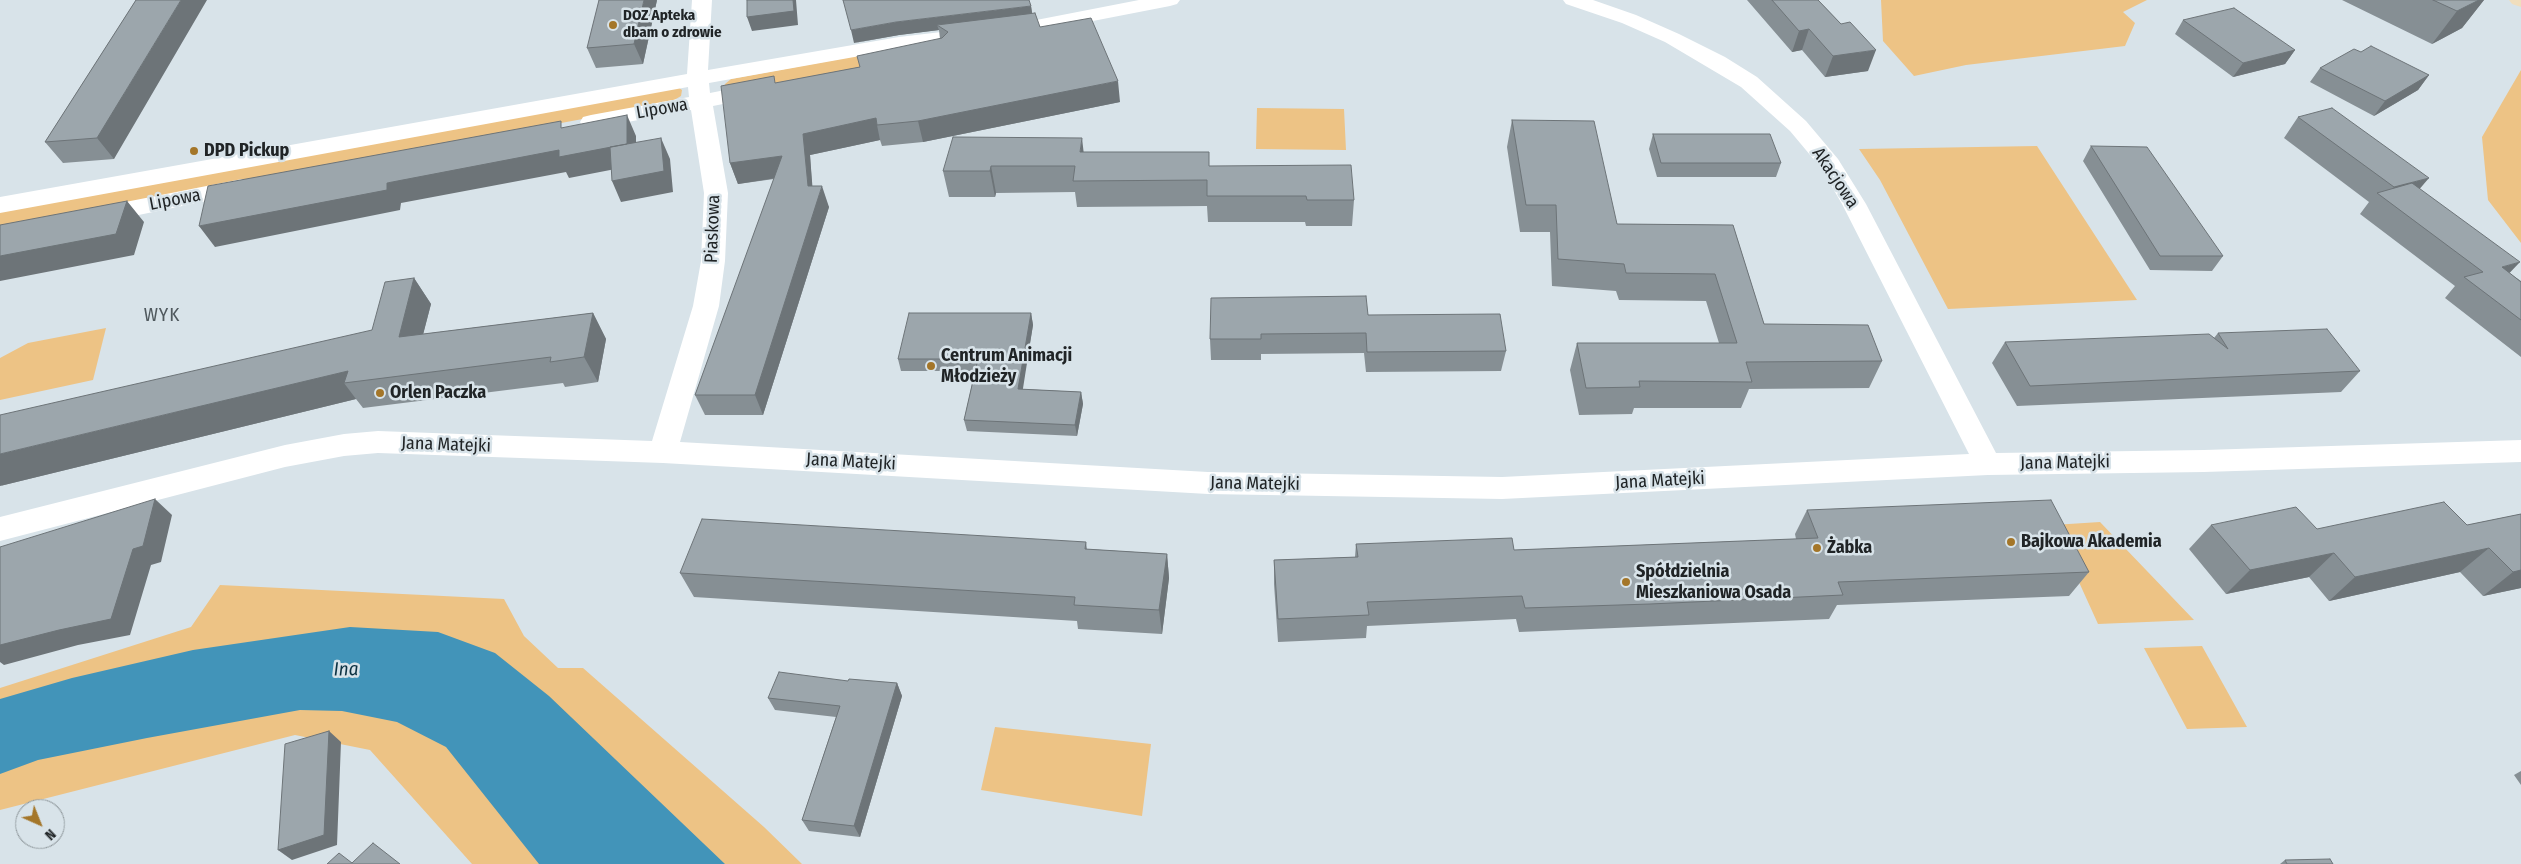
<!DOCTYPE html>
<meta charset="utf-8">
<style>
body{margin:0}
#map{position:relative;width:2521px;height:864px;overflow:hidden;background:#d8e3e9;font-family:"Fira Sans Condensed",sans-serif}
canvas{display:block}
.north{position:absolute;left:15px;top:799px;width:50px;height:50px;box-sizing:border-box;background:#d8e3e9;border:1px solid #8e979b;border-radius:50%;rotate:136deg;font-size:14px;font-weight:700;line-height:20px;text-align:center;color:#202426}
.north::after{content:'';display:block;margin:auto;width:18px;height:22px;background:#a47629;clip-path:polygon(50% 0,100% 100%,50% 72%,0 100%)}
</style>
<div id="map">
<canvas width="2521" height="864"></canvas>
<div class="north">N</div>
</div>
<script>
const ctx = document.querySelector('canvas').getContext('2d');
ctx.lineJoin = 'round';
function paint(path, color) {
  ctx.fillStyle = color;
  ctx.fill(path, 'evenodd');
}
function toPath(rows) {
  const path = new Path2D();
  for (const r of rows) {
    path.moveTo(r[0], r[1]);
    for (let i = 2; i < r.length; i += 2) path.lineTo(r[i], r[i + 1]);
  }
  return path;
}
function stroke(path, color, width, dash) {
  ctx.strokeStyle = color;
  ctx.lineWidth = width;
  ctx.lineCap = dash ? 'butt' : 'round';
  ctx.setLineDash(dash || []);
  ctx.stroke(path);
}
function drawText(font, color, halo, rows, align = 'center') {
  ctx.font = font + ' "Fira Sans Condensed",sans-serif';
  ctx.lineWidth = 5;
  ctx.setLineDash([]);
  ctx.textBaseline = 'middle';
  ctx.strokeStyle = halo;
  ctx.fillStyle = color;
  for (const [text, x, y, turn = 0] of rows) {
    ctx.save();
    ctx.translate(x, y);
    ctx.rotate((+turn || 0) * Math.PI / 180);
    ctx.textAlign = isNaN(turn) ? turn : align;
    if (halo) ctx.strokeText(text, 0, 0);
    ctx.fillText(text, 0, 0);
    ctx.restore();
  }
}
paint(toPath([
 [1881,0,2147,0,2123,12,2135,23,2125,46,1966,65,1914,76,1883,41],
 [942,40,943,52,737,90,724,87,725,84,731,79],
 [2521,70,2521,243,2488,200,2482,137],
 [678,87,682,90,681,96,669,103,0,227,0,210],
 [1257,108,1344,109,1346,150,1256,149],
 [2037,146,2137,300,1948,309,1880,180,1859,149],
 [106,328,93,380,0,400,0,358,28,343],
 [2100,522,2194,620,2098,624,2053,525],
 [220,585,504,599,524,636,558,668,583,668,764,827,802,864,472,864,370,750,295,735,0,810,0,688,191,627],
 [2202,646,2247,727,2187,729,2144,648],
 [995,727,1151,744,1142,816,981,790]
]), '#edc385');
paint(toPath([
 [350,627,438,632,495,653,549,696,725,864,539,864,446,747,397,722,342,711,300,710,147,738,38,760,0,774,0,699,72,678,193,650]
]), '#4294b9');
paint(toPath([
 [692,0,712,0,708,70,899,37,1026,22,1139,0,1180,0,1177,4,1170,6,1026,34,899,49,709,83,710,93,760,83,768,85,771,90,768,95,713,106,728,193,725,261,719,306,680,442,1208,472,1502,477,1969,454,1842,204,1821,168,1790,131,1741,87,1665,42,1622,23,1566,4,1563,0,1593,0,1636,15,1679,34,1725,57,1757,77,1806,121,1838,159,1866,204,1996,453,2204,450,2521,440,2521,462,2204,472,1988,475,1502,499,1208,494,663,463,378,453,344,456,285,467,0,541,0,517,285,445,344,434,378,431,652,441,693,306,701,261,704,193,691,110,591,129,583,127,580,122,583,117,591,115,689,97,688,87,0,213,0,197,687,74,692,0],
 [242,179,250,182,254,187,250,192,95,224,87,222,83,216,87,210,95,208,242,179]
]), '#fff');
paint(toPath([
 [2509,0,2521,0,2521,7,2512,4,2509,0]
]), '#f0debd');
paint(toPath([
 [136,0,114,159,63,163,45,142],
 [657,0,643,64,596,68,587,48],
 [1747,0,1818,0,1841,24,1868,71,1825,77,1802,50,1792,52],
 [2342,0,2484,0,2462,28,2432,44],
 [1031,6,1032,13,1040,27,1120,102,923,142,882,146,880,140,810,155,812,186,829,207,763,415,705,415,695,395,774,179,738,184,730,163,776,83,860,67,940,39,939,30,899,35,854,43],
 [2183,20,2295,50,2285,64,2233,77,2175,34],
 [2361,52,2429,75,2418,90,2374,116,2310,82,2320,68],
 [2298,117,2420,189,2509,273,2521,281,2521,357,2445,298,2455,286,2360,214,2369,202,2284,138],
 [1512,120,1617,224,1733,225,1764,324,1882,361,1869,388,1749,389,1741,408,1634,408,1632,414,1579,415,1570,370,1577,343,1719,343,1706,301,1619,300,1616,291,1552,286,1550,232,1520,232,1507,147],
 [1653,134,1781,163,1776,177,1657,177,1649,149],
 [2091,146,2223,256,2212,271,2150,270,2083,161],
 [1084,152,1209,152,1209,166,1354,200,1352,226,1306,226,1305,222,1208,222,1207,206,1077,207,1075,192,996,193,995,197,949,197,943,171],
 [414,278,431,304,423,334,593,313,606,339,598,382,565,387,563,383,363,408,356,399,0,486,372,330],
 [1031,313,1033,325,1022,389,1081,392,1083,404,1077,436,967,431,964,420,975,371,901,371,898,359],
 [1368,315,1506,351,1501,371,1366,372,1364,353,1261,354,1261,360,1211,360,1210,339],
 [2218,333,2360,371,2341,392,2017,406,1992,363,2005,342,2214,338],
 [1807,510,2089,572,2069,596,1837,605,1829,619,1519,632,1516,619,1367,626,1366,638,1278,642,1274,584,1274,560,1355,557,1356,544,1514,550,1796,539,1795,534],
 [2521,514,2521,588,2483,596,2460,572,2329,601,2309,577,2226,594,2189,549,2211,525,2317,529,2467,525],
 [1086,542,1087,549,1167,554,1169,578,1162,634,1078,629,1077,621,694,597,680,573],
 [848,681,897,683,902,696,860,837,809,831,802,820,836,717,775,710,768,698],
 [2521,771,2521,785,2514,775],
 [2285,860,2333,864,2280,864]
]), '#868f94');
paint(toPath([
 [181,0,207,0,114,159,97,138],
 [644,0,657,0,643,64,634,44],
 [793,0,796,0,798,25,752,31,747,17],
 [2479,0,2484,0,2462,28,2432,44,2457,11],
 [1031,6,1033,19,937,25,939,30,899,35,854,43,851,30,896,22],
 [1809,29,1802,50,1792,52,1799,31],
 [1876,50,1868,71,1825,77,1833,56],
 [2295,50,2285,64,2233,77,2243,63],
 [2429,75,2418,90,2374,116,2385,101],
 [1118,81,1120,102,923,142,918,121],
 [627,115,636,136,636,165,569,178,566,172,401,203,400,210,215,247,199,226,387,183],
 [876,118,877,125,880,140,810,155,814,207,808,186,803,134],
 [661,138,670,159,673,192,621,202,612,181],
 [1082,138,1085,164,1080,152],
 [782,156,789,176,738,184,730,163],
 [991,166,996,193,995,197,990,171],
 [2429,178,2411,199,2385,199,2394,187],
 [822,186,829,207,763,415,755,395],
 [127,201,144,222,134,255,0,281,0,256],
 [2520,262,2500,283,2502,267],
 [414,278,431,304,416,362,399,337],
 [593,313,606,339,598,382,584,357],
 [1031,313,1033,325,1021,401,1018,389],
 [348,371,344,383,356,399,0,486,0,454],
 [1081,392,1083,404,1077,436,1075,425],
 [155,499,172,515,161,562,151,565,130,635,78,645,4,665,0,662,0,645],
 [2489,548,2460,572,2329,601,2355,577],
 [2334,553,2309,577,2226,594,2250,570],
 [1167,554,1169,578,1162,634,1159,610],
 [2521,570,2521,588,2483,596,2513,572],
 [897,683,902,696,860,837,854,826],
 [329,731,341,742,337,845,292,860,278,850]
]), '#6d7478');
const building = toPath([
 [136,0,181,0,97,138,45,142,136,0],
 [599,0,644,0,634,44,587,48,599,0],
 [747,0,793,0,794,11,747,17,747,0],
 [843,0,1029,0,1031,6,896,22,851,30,843,0],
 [1772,0,1818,0,1841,24,1850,22,1876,50,1833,56,1809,29,1799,31,1772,0],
 [2433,0,2479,0,2457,11,2433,0],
 [2234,8,2295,50,2243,63,2183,20,2234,8],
 [1035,13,1040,27,1091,18,1118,81,918,121,877,125,876,118,803,134,808,186,822,186,755,395,695,395,782,156,730,163,721,86,774,76,775,83,860,67,857,56,942,38,948,32,937,25,1035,13],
 [2371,46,2429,75,2385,101,2320,68,2354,49,2361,52,2371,46],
 [2332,108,2429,178,2394,187,2298,117,2332,108],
 [627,115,627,144,559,157,559,150,387,183,387,190,199,226,208,186,561,121,561,128,627,115],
 [1512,120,1594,121,1617,224,1733,225,1764,324,1868,325,1882,361,1746,362,1752,382,1639,381,1640,387,1586,388,1577,343,1737,343,1715,274,1626,273,1624,264,1558,259,1556,205,1526,205,1512,120],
 [1653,134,1770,134,1781,163,1661,163,1653,134],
 [953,137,1082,138,1080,152,1209,152,1209,166,1351,165,1354,200,1307,200,1306,196,1207,196,1207,180,1073,181,1075,166,991,166,990,171,943,171,953,137],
 [661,138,664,171,612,181,610,147,661,138],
 [2091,146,2147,147,2223,256,2160,256,2091,146],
 [2412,183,2520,262,2502,267,2521,282,2521,320,2464,277,2483,272,2377,193,2412,183],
 [127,201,116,234,0,256,0,225,127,201],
 [414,278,399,337,593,313,584,357,550,362,551,357,344,383,348,371,0,454,0,415,372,330,385,282,414,278],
 [1366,296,1368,315,1500,314,1506,351,1367,352,1366,333,1261,334,1261,339,1210,339,1211,298,1366,296],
 [909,313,1031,313,1018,389,1081,392,1075,425,964,420,978,359,898,359,909,313],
 [2327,329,2360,371,2030,386,2005,342,2209,334,2228,349,2218,333,2327,329],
 [155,499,143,546,133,549,111,619,59,630,0,645,0,547,155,499],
 [2051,500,2089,572,1838,582,1843,595,1650,604,1525,608,1522,596,1367,602,1369,615,1278,619,1274,560,1358,557,1356,544,1512,538,1514,550,1818,538,1807,510,2051,500],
 [2444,502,2467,525,2521,514,2521,570,2513,572,2489,548,2355,577,2334,553,2250,570,2211,525,2296,507,2317,529,2444,502],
 [702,519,1086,542,1085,549,1167,554,1159,610,1074,605,1075,597,680,573,702,519],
 [779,672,848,681,849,679,897,683,854,826,802,820,840,706,768,698,779,672],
 [329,731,324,835,278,850,285,744,329,731],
 [373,843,400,864,327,864,339,853,352,863,373,843],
 [2330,859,2333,864,2287,864,2285,860,2330,859]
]);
paint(building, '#9ca6ac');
stroke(building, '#6d7478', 1);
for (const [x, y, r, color] of [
 [613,25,5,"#a47629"],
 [194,151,5,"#a47629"],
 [931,366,5,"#a47629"],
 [380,393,5,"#a47629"],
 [2011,542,5,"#a47629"],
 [1817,548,5,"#a47629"],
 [1626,582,5,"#a47629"]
]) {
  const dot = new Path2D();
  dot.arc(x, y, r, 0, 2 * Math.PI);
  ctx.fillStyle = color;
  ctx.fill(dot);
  stroke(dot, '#d8e3e9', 2);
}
drawText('bold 15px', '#202426', '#d8e3e9', [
 ["DOZ Apteka",623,16],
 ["dbam o zdrowie",623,33]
], 'left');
drawText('18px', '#202426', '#d8e3e9', [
 ["Lipowa",662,109,-10],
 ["Akacjowa",1835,178,56],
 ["Lipowa",175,200,-11],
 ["Piaskowa",713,229,-88],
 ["Jana Matejki",446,445,2],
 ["Jana Matejki",851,462,3],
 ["Jana Matejki",2065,463,-1],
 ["Jana Matejki",1660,481,-3],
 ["Jana Matejki",1255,484,1]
]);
drawText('bold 18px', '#202426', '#d8e3e9', [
 ["DPD Pickup",204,151],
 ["Centrum Animacji",941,356],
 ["Młodzieży",941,377],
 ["Orlen Paczka",390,393],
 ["Bajkowa Akademia",2021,542],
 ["Żabka",1827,548],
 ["Spółdzielnia",1636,572],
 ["Mieszkaniowa Osada",1636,593]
], 'left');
ctx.letterSpacing = '1px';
drawText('19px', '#50595e', '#d8e3e9', [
 ["WYK",162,316]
]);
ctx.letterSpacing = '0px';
drawText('italic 19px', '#0b3142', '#d8e3e9', [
 ["Ina",346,670,-1]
]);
</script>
